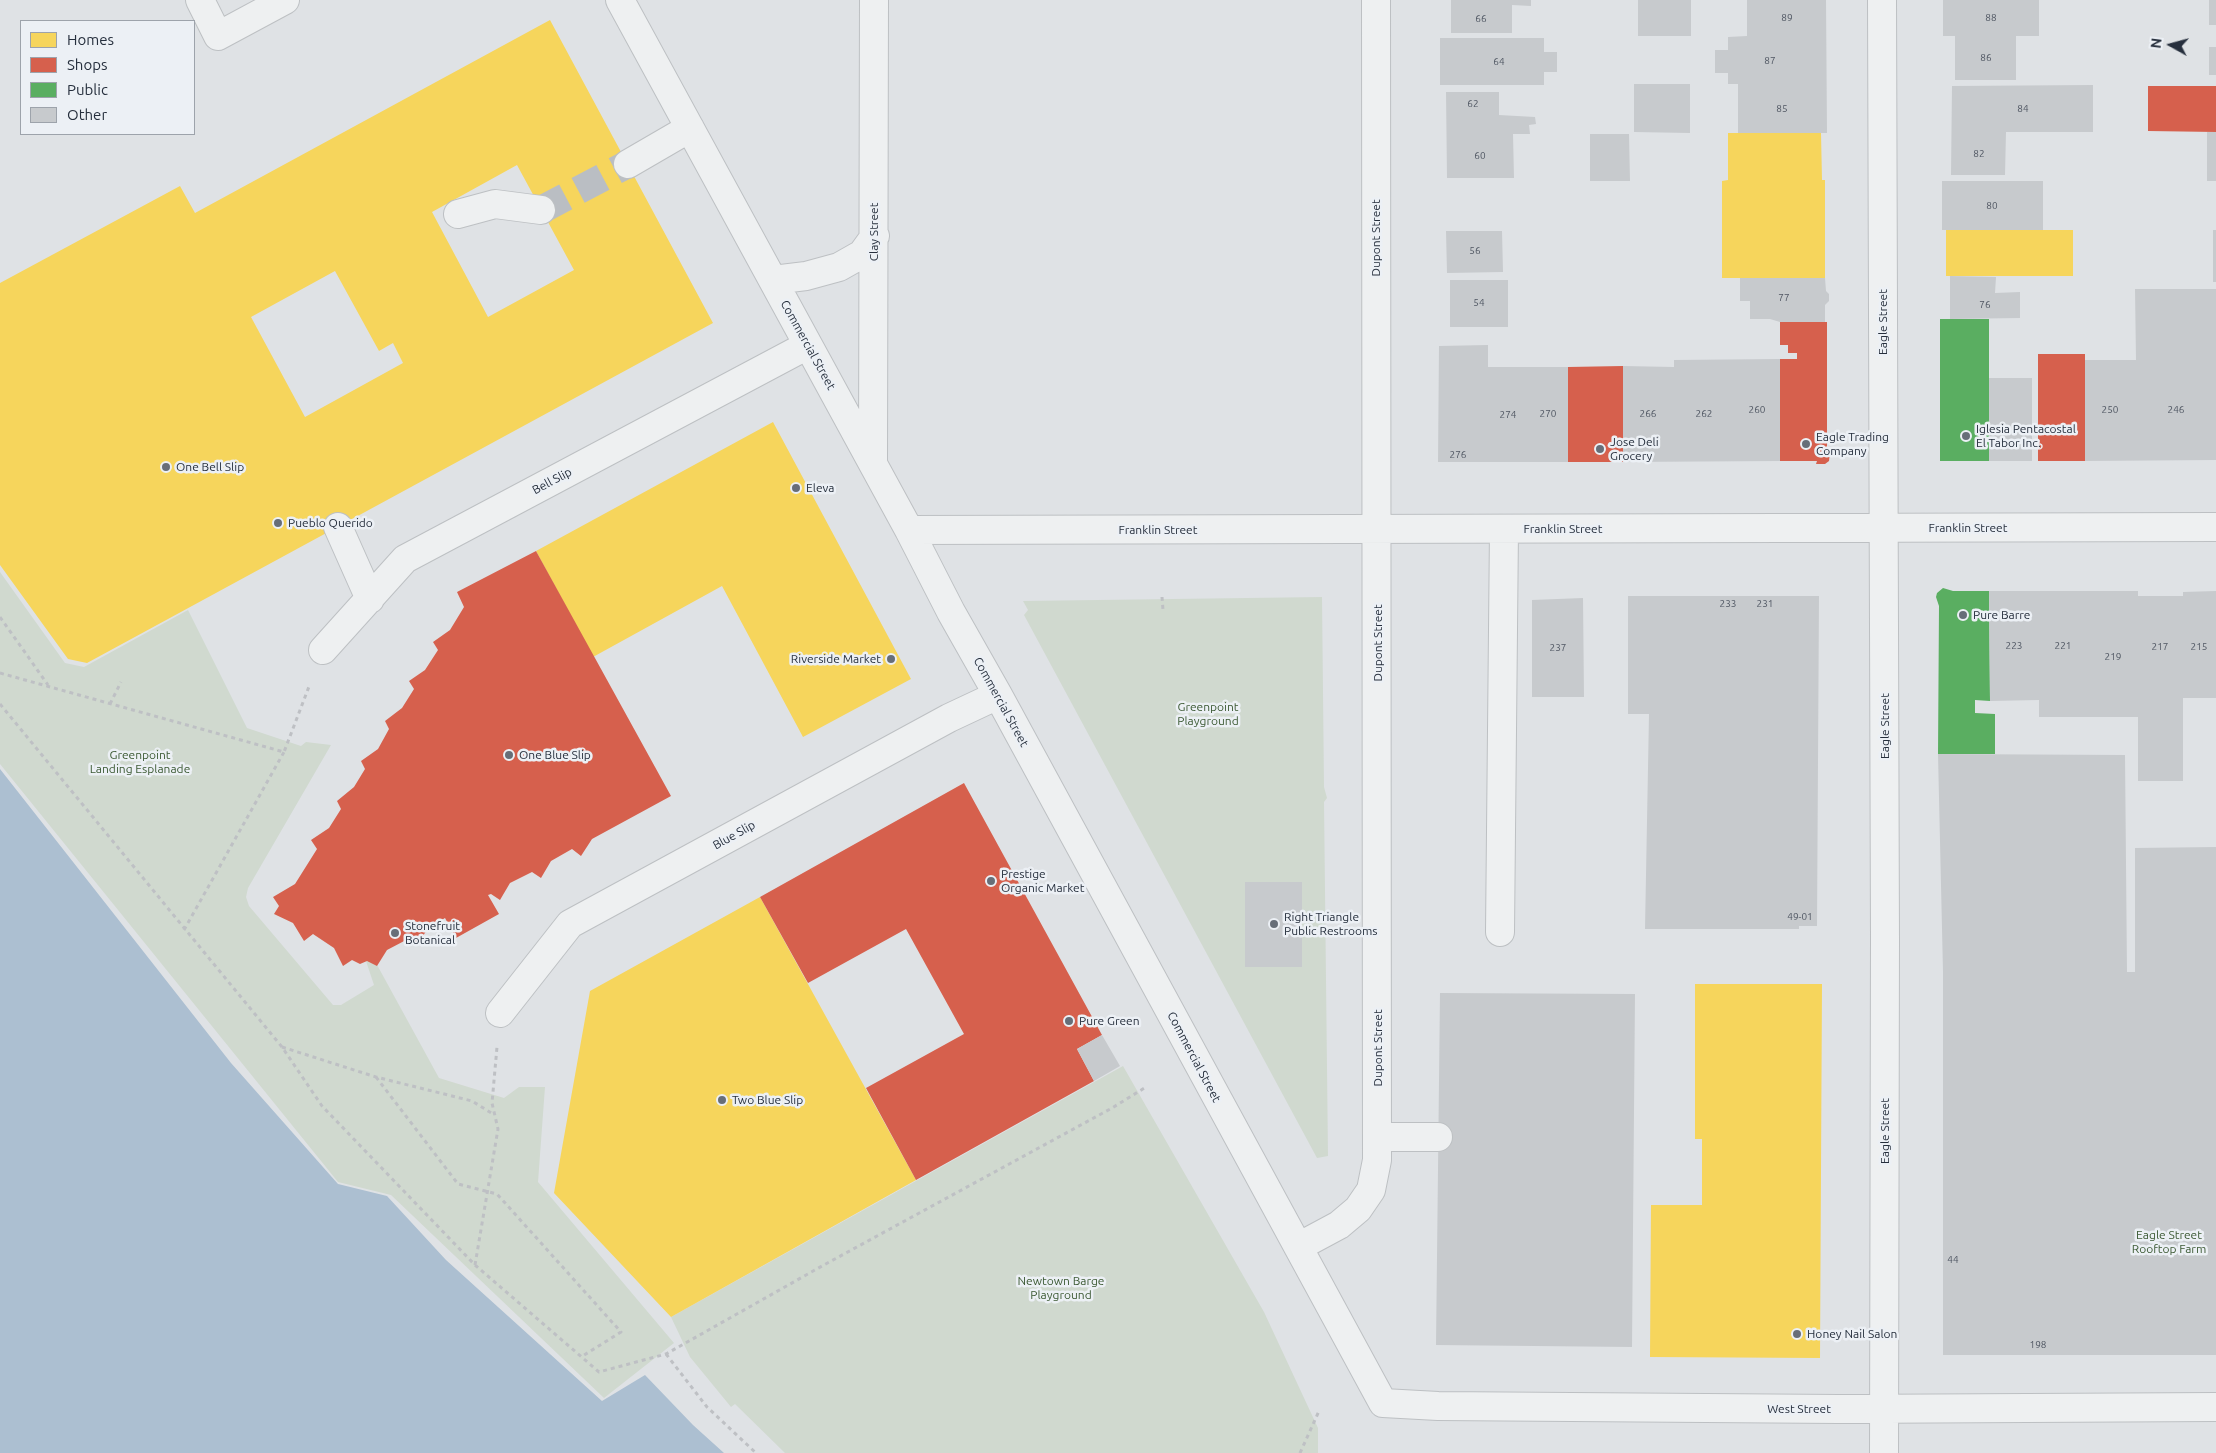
<!DOCTYPE html>
<style>
body{margin:0}
#map{position:relative;width:2216px;height:1453px;overflow:hidden;background:#dfe2e5;font-family:Ubuntu,sans-serif}
canvas{display:block}
.legend{position:absolute;left:20px;top:20px;width:175px;height:115px;box-sizing:border-box;background:#ecf0f5;border:1px solid #9da3ab;margin:0;padding:6px 9px;list-style:none;font-size:15px;color:#262f3d}
.legend li{display:flex;align-items:center;gap:10px;height:25px}
.legend b{width:25px;border:1px solid #9da3ab}
.north{position:absolute;left:2146px;top:20px;width:50px;height:50px;-webkit-text-stroke:4px #ecf0f5;paint-order:stroke;rotate:277deg;font-size:14px;font-weight:700;line-height:20px;text-align:center;color:#262f3d}
.north::after{content:'';display:block;margin:auto;width:18px;height:22px;background:#262f3d;clip-path:polygon(50% 0,100% 100%,50% 72%,0 100%)}
</style>
<div id="map">
<canvas width="2216" height="1453"></canvas>
<ul class="legend">
<li><b style="height:14px;background:#f6d55c"></b>Homes</li>
<li><b style="height:14px;background:#d6604d"></b>Shops</li>
<li><b style="height:14px;background:#5aae61"></b>Public</li>
<li><b style="height:14px;background:#c7cacd"></b>Other</li>
</ul>
<div class="north">N</div>
</div>
<script>
const ctx = document.querySelector('canvas').getContext('2d');
ctx.lineJoin = 'round';
function paint(path, color) {
  ctx.fillStyle = color;
  ctx.fill(path, 'evenodd');
}
function toPath(rows) {
  const path = new Path2D();
  for (const r of rows) {
    path.moveTo(r[0], r[1]);
    for (let i = 2; i < r.length; i += 2) path.lineTo(r[i], r[i + 1]);
  }
  return path;
}
function stroke(path, color, width, dash) {
  ctx.strokeStyle = color;
  ctx.lineWidth = width;
  ctx.lineCap = dash ? 'butt' : 'round';
  ctx.setLineDash(dash || []);
  ctx.stroke(path);
}
function drawText(font, color, halo, rows, align = 'center') {
  ctx.font = font + ' Ubuntu,sans-serif';
  ctx.lineWidth = 5;
  ctx.setLineDash([]);
  ctx.textBaseline = 'middle';
  ctx.strokeStyle = halo;
  ctx.fillStyle = color;
  for (const [text, x, y, turn = 0] of rows) {
    ctx.save();
    ctx.translate(x, y);
    ctx.rotate((+turn || 0) * Math.PI / 180);
    ctx.textAlign = isNaN(turn) ? turn : align;
    if (halo) ctx.strokeText(text, 0, 0);
    ctx.fillText(text, 0, 0);
    ctx.restore();
  }
}
paint(toPath([
 [0,572,65,663,84,667,188,610,247,728,301,746,306,742,331,745,248,888,246,897,249,906,333,1005,341,1005,374,985,365,958,376,963,439,1078,504,1098,519,1087,545,1087,538,1182,674,1343,604,1398,391,1195,338,1182,0,764],
 [1322,597,1324,787,1327,798,1324,802,1328,1156,1317,1158,1024,615,1028,610,1023,601],
 [1123,1066,1264,1312,1318,1428,1318,1453,785,1453,735,1404,731,1407,690,1357,671,1317]
]), '#d0d9cf');
paint(toPath([
 [0,769,231,1063,338,1184,387,1196,446,1260,602,1401,645,1375,693,1425,724,1453,0,1453]
]), '#acbfd1');
paint(toPath([
 [550,20,713,323,87,663,68,659,0,565,0,283,180,186,195,213],
 [517,165,574,270,488,317,432,212],
 [335,271,379,351,393,343,403,363,305,417,251,317],
 [1728,133,1821,133,1822,180,1825,180,1825,278,1722,278,1722,181,1728,180],
 [1946,230,2073,230,2073,276,1946,276],
 [773,422,911,679,803,737,722,586,593,657,536,551],
 [760,897,916,1180,671,1317,554,1193,590,991],
 [1695,984,1822,984,1820,1358,1650,1357,1651,1205,1702,1205,1702,1139,1695,1139]
]), '#f6d55c');
paint(toPath([
 [2148,86,2216,86,2216,132,2148,131],
 [1780,322,1827,322,1827,449,1830,452,1829,461,1825,464,1816,464,1817,461,1780,461,1780,359,1797,359,1797,353,1788,353,1788,345,1780,345],
 [2038,354,2085,354,2085,461,2038,461],
 [1623,366,1623,462,1568,462,1568,367],
 [536,551,671,796,592,839,581,856,572,849,551,861,541,878,532,872,510,883,500,900,491,894,488,895,499,914,456,938,445,918,428,928,418,944,408,939,387,950,377,966,367,961,360,964,352,960,343,966,334,948,313,934,304,941,293,923,274,914,279,906,273,897,295,884,317,849,311,840,329,828,341,809,337,801,354,787,365,769,361,761,378,749,389,729,385,721,402,708,414,689,409,681,425,670,438,650,433,642,450,630,464,607,457,592],
 [964,783,1102,1035,1077,1049,1094,1081,916,1180,866,1088,964,1034,906,929,808,983,760,897]
]), '#d6604d');
paint(toPath([
 [1940,319,1989,319,1989,461,1940,461],
 [1943,588,1953,591,1989,591,1990,701,1975,700,1975,713,1995,714,1995,754,1938,754,1939,606,1936,597,1937,593]
]), '#5aae61');
paint(toPath([
 [1451,0,1531,0,1531,6,1512,5,1512,33,1451,33],
 [1638,0,1691,0,1691,36,1638,36],
 [1747,0,1826,0,1827,133,1738,133,1738,84,1728,84,1728,73,1715,73,1715,50,1728,50,1728,37,1747,36],
 [1943,0,2039,0,2039,36,2016,36,2016,80,1955,80,1955,36,1943,36],
 [2209,0,2216,0,2216,25,2209,25],
 [1440,38,1544,38,1544,52,1557,52,1557,72,1544,72,1544,85,1440,85],
 [2209,47,2216,47,2216,75,2209,75],
 [1634,84,1690,84,1690,133,1634,132],
 [2093,85,2093,132,2006,132,2005,175,1951,175,1952,86],
 [1446,92,1499,92,1499,115,1535,117,1536,124,1529,125,1530,134,1513,134,1514,178,1447,178],
 [2207,132,2216,132,2216,181,2207,181],
 [1590,134,1629,134,1630,181,1590,181],
 [1942,181,2043,181,2043,230,1942,230],
 [2213,230,2216,230,2216,282,2213,282],
 [1446,231,1502,231,1503,272,1447,273],
 [1950,276,1996,277,1995,293,2020,292,2020,318,1950,319],
 [1740,278,1825,278,1826,291,1829,294,1829,301,1825,305,1825,322,1780,322,1770,319,1750,319,1750,301,1740,301],
 [1450,280,1508,280,1508,327,1450,327],
 [2135,289,2216,289,2216,460,2085,461,2085,360,2136,360],
 [1488,345,1488,367,1568,367,1568,462,1438,462,1439,346],
 [1780,359,1780,461,1623,462,1623,366,1674,367,1674,360],
 [1989,378,2032,378,2032,461,1989,461],
 [1989,591,2138,591,2138,596,2183,596,2183,592,2216,591,2216,698,2183,698,2183,781,2138,781,2138,717,2039,717,2039,700,1990,701],
 [1628,596,1819,596,1817,926,1799,926,1799,929,1645,929,1649,714,1628,714],
 [1583,598,1584,697,1532,697,1532,600],
 [1938,754,2125,755,2127,972,2135,972,2135,848,2216,847,2216,1355,1943,1355,1943,972],
 [1245,882,1302,882,1302,967,1245,967],
 [1440,993,1635,994,1632,1347,1436,1345],
 [1102,1035,1120,1066,1094,1081,1077,1049]
]), '#c7cacd');
stroke(toPath([
 [541,210,628,164]
]), '#babec3', 28, [28, 14]);
const minor = toPath([
 [200,0,218,36,285,0],
 [620,0,909,530,951,612,998,695,1383,1403,1438,1406,1839,1409,2216,1407],
 [1882,0,1885,938,1884,1453],
 [628,164,690,128],
 [458,214,495,204,541,210],
 [773,280,806,276,839,267,862,254,875,236],
 [873,461,874,0],
 [338,527,370,599],
 [909,530,2216,527],
 [323,650,405,559,808,345],
 [1500,932,1504,529],
 [500,1013,570,924,949,718,998,695],
 [1377,1137,1438,1137],
 [1298,1247,1339,1225,1358,1209,1371,1190,1377,1160,1376,0]
]);
stroke(minor, '#bdc0c3', 30);
stroke(toPath([
 [1162,597,1163,610],
 [0,617,48,685],
 [0,673,284,752,310,684],
 [0,704,282,1047,322,1106,475,1265,498,1129,492,1103,497,1047],
 [110,704,121,682],
 [184,930,284,752],
 [282,1047,376,1077,472,1101,493,1114],
 [376,1077,458,1184,497,1194,621,1332,581,1357],
 [475,1265,599,1372,666,1354,822,1266,1112,1108,1146,1087],
 [666,1354,707,1407,756,1453],
 [1300,1453,1319,1411]
]), '#bec0c4', 3, [4, 4]);
stroke(minor, '#eef0f1', 28);
for (const [x, y, r, color] of [
 [1966,436,5,"#676e78"],
 [1806,444,5,"#676e78"],
 [1600,449,5,"#676e78"],
 [166,467,5,"#676e78"],
 [796,488,5,"#676e78"],
 [278,523,5,"#676e78"],
 [1963,615,5,"#676e78"],
 [891,659,5,"#676e78"],
 [509,755,5,"#676e78"],
 [991,881,5,"#676e78"],
 [1274,924,5,"#676e78"],
 [395,933,5,"#676e78"],
 [1069,1021,5,"#676e78"],
 [722,1100,5,"#676e78"],
 [1797,1334,5,"#676e78"]
]) {
  const dot = new Path2D();
  dot.arc(x, y, r, 0, 2 * Math.PI);
  ctx.fillStyle = color;
  ctx.fill(dot);
  stroke(dot, '#ecf0f5', 2);
}
drawText('10px', '#4f5662', null, [
 ["89",1787,18],
 ["88",1991,18],
 ["66",1481,19],
 ["86",1986,58],
 ["87",1770,61],
 ["64",1499,62],
 ["62",1473,104],
 ["85",1782,109],
 ["84",2023,109],
 ["82",1979,154],
 ["60",1480,156],
 ["80",1992,206],
 ["56",1475,251],
 ["77",1784,298],
 ["54",1479,303],
 ["76",1985,305],
 ["260",1757,410],
 ["250",2110,410],
 ["246",2176,410],
 ["270",1548,414],
 ["266",1648,414],
 ["262",1704,414],
 ["274",1508,415],
 ["276",1458,455],
 ["233",1728,604],
 ["231",1765,604],
 ["223",2014,646],
 ["221",2063,646],
 ["217",2160,647],
 ["215",2199,647],
 ["237",1558,648],
 ["219",2113,657],
 ["49-01",1800,917],
 ["44",1953,1260],
 ["198",2038,1345]
]);
drawText('12px', '#262f3d', '#ecf0f5', [
 ["Clay Street",874,232,-90],
 ["Dupont Street",1376,238,-90],
 ["Eagle Street",1883,322,-90],
 ["Commercial Street",808,345,61],
 ["Bell Slip",552,481,-28],
 ["Franklin Street",1968,528],
 ["Franklin Street",1563,529],
 ["Franklin Street",1158,530],
 ["Dupont Street",1378,643,-90],
 ["Commercial Street",1001,702,61],
 ["Eagle Street",1885,726,-90],
 ["Blue Slip",734,835,-29],
 ["Dupont Street",1378,1048,-90],
 ["Commercial Street",1194,1057,62],
 ["Eagle Street",1885,1131,-90],
 ["West Street",1799,1409]
]);
drawText('12px', '#262f3d', '#ecf0f5', [
 ["Iglesia Pentacostal",1976,429],
 ["El Tabor Inc.",1976,443],
 ["Eagle Trading",1816,437],
 ["Company",1816,451],
 ["Jose Deli",1610,442],
 ["Grocery",1610,456],
 ["One Bell Slip",176,467],
 ["Eleva",806,488],
 ["Pueblo Querido",288,523],
 ["Pure Barre",1973,615],
 ["Riverside Market",881,659,"right"],
 ["One Blue Slip",519,755],
 ["Prestige",1001,874],
 ["Organic Market",1001,888],
 ["Right Triangle",1284,917],
 ["Public Restrooms",1284,931],
 ["Stonefruit",405,926],
 ["Botanical",405,940],
 ["Pure Green",1079,1021],
 ["Two Blue Slip",732,1100],
 ["Honey Nail Salon",1807,1334]
], 'left');
drawText('12px', '#3b5933', '#ecf0f5', [
 ["Greenpoint",1208,707],
 ["Playground",1208,721],
 ["Greenpoint",140,755],
 ["Landing Esplanade",140,769],
 ["Eagle Street",2169,1235],
 ["Rooftop Farm",2169,1249],
 ["Newtown Barge",1061,1281],
 ["Playground",1061,1295]
]);
</script>
